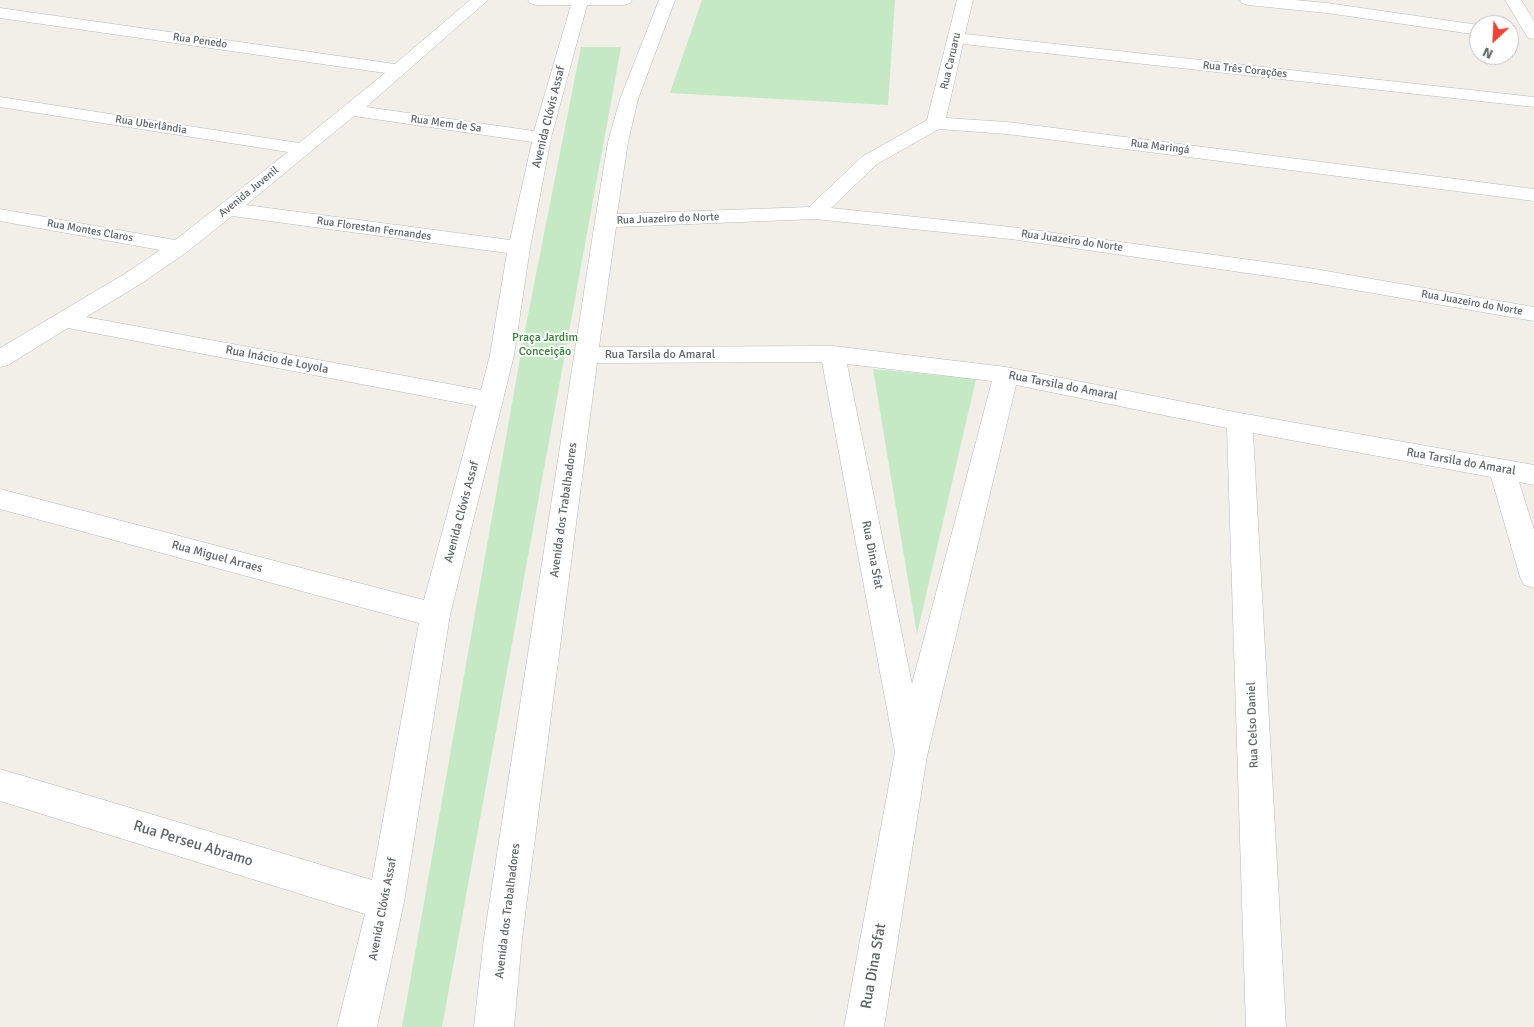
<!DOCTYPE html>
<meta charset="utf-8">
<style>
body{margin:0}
#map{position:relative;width:1534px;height:1027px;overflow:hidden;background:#f1efe8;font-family:Signika,sans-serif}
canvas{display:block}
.north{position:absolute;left:1469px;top:15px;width:50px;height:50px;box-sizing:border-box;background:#fff;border:1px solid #bfc1c3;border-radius:50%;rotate:205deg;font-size:14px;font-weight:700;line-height:20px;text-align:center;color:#5f6368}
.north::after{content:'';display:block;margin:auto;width:18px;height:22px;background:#ea4335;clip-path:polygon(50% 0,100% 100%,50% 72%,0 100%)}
</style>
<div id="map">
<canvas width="1534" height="1027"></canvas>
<div class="north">N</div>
</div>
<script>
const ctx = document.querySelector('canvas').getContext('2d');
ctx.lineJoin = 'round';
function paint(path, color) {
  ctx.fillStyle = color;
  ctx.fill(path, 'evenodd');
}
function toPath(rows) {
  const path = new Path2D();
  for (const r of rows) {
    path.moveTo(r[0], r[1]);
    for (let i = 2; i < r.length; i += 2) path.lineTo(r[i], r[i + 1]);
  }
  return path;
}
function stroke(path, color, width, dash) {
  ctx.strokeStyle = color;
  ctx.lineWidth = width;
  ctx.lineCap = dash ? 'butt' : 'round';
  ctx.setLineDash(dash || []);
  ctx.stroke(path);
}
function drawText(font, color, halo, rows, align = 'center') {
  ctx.font = font + ' Signika,sans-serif';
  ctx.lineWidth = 4;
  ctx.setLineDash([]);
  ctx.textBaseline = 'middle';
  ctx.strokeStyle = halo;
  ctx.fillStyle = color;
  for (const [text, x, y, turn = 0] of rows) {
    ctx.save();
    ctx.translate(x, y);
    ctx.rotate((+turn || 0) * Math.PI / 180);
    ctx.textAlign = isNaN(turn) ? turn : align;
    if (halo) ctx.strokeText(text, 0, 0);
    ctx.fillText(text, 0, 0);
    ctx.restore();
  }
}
paint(toPath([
 [702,0,895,0,888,105,670,93],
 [581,47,621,47,442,1027,402,1027,525,330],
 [873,369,976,379,917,634]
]), '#c5e8c5');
const minor = toPath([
 [470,0,488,0,366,107,534,131,571,5,536,5,530,3,528,0,632,0,630,3,624,5,587,5,551,138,530,248,514,355,450,615,404,902,377,1027,337,1027,365,914,0,801,0,769,372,880,419,623,0,509,0,489,424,600,476,406,68,328,8,365,0,367,0,348,126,273,160,250,0,221,0,209,175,240,288,152,0,107,0,97,299,143,385,73,0,18,0,8,395,64,470,0],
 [354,116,532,142,510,240,246,205,354,116],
 [232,216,507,253,490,355,481,390,86,317,142,283,187,252,232,216],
 [659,0,675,0,638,99,628,142,617,214,809,207,863,156,927,120,957,0,973,0,965,34,1534,97,1534,107,963,44,946,118,1007,122,1534,189,1534,201,1007,134,939,129,877,164,831,208,1011,227,1309,268,1534,307,1534,321,1309,282,1011,239,815,219,616,227,599,347,833,346,1006,367,1240,413,1534,465,1534,485,1519,482,1534,530,1534,588,1524,585,1520,577,1491,477,1253,433,1286,1027,1246,1027,1227,428,1016,385,927,756,884,1027,844,1027,895,752,822,362,597,363,522,938,514,1027,474,1027,484,938,595,221,608,142,620,99,659,0],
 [847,364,992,381,912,684,847,364],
 [1240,0,1295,0,1327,3,1479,25,1479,35,1327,13,1248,5,1242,3,1240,0],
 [1505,0,1521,0,1534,21,1534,39,1528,38,1505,0]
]);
stroke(minor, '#b5b8bc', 1);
paint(minor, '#fff');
drawText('11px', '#5f6368', '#fff', [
 ["Rua Penedo",200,41,8],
 ["Rua Caruaru",951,61,-77],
 ["Rua Três Corações",1245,70,6],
 ["Rua Mem de Sa",446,124,8],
 ["Rua Uberlândia",151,125,9],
 ["Rua Maringá",1160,147,7],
 ["Avenida Juvenil",249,192,-39],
 ["Rua Juazeiro do Norte",668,219,-2],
 ["Rua Florestan Fernandes",374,229,8],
 ["Rua Montes Claros",90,231,10],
 ["Rua Juazeiro do Norte",1072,241,8],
 ["Rua Juazeiro do Norte",1472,303,10]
]);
drawText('12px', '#5f6368', '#fff', [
 ["Avenida Clóvis Assaf",549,117,-76],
 ["Rua Tarsila do Amaral",660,355],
 ["Rua Inácio de Loyola",277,360,11],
 ["Rua Tarsila do Amaral",1063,386,11],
 ["Rua Tarsila do Amaral",1461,462,10],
 ["Avenida dos Trabalhadores",564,510,-82],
 ["Avenida Clóvis Assaf",462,512,-75],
 ["Rua Dina Sfat",872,555,79],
 ["Rua Miguel Arraes",217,557,15],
 ["Rua Celso Daniel",1253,725,-92],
 ["Avenida Clóvis Assaf",383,909,-79],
 ["Avenida dos Trabalhadores",508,911,-83]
]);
drawText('12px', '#348238', '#fff', [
 ["Praça Jardim",545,338],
 ["Conceição",545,352]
]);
drawText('15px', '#5f6368', '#fff', [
 ["Rua Perseu Abramo",193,844,17],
 ["Rua Dina Sfat",874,966,-80]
]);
</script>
